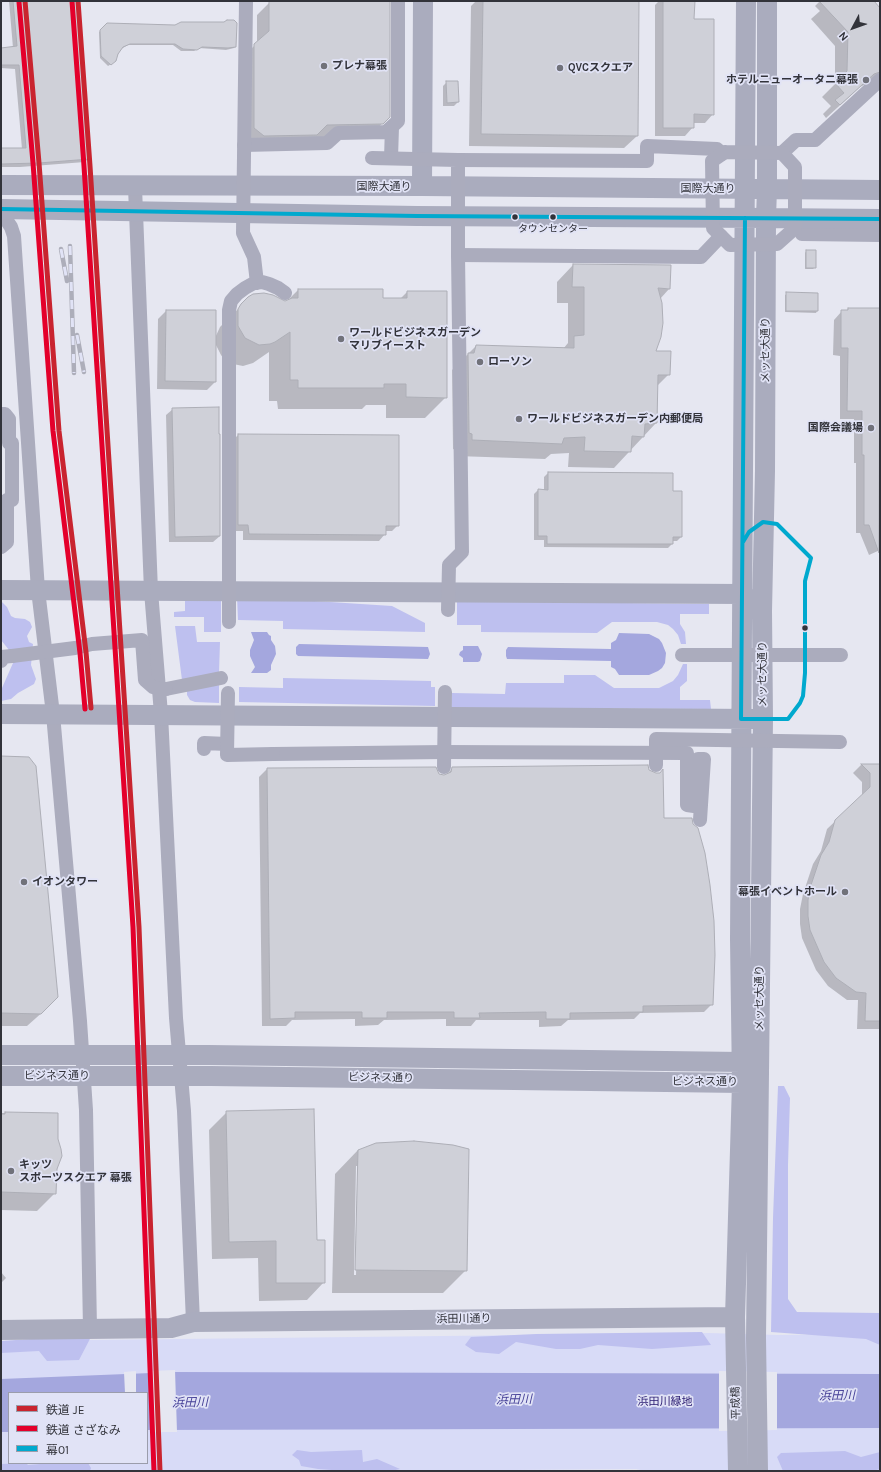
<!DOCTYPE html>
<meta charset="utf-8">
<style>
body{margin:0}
#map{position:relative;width:881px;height:1472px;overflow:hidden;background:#e6e7f1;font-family:Karla,"Noto Sans JP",sans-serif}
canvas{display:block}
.frame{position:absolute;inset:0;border:2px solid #32333a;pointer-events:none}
.legend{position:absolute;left:8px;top:1392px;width:140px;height:72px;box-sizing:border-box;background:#e1e3f6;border:1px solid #9b9dab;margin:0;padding:5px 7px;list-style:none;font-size:12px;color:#32333a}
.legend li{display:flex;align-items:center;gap:8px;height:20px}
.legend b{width:20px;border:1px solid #9b9dab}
.north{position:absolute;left:833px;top:8px;width:40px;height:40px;-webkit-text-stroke:3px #e1e3f6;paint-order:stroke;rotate:229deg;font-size:11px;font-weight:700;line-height:16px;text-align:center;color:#32333a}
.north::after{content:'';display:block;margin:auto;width:14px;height:18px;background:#32333a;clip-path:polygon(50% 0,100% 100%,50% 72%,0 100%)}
</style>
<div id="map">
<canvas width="881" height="1472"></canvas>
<div class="frame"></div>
<ul class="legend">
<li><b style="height:5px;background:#c9242f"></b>鉄道 JE</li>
<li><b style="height:5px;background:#e4002b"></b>鉄道 さざなみ</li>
<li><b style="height:5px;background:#00a9ce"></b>幕01</li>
</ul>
<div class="north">N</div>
</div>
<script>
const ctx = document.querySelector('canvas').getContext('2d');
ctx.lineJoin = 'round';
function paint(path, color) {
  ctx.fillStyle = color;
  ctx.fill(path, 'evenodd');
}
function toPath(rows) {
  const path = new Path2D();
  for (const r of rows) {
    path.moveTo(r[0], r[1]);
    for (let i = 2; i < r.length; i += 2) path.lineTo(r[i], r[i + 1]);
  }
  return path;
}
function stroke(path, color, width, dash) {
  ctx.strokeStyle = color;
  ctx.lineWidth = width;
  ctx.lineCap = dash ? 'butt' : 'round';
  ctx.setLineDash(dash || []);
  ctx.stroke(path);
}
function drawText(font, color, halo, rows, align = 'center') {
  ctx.font = font + ' Karla,"Noto Sans JP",sans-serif';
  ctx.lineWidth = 3.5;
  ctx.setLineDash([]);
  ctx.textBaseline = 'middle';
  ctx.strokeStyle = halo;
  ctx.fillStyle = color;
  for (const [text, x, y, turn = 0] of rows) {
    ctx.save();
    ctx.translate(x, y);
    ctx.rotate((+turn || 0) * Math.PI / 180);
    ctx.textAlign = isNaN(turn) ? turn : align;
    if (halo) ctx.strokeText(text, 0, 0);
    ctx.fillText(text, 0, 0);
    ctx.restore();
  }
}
paint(toPath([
 [708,1333,778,1335,880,1334,880,1471,646,1471,636,1469,394,1471,1,1471,1,1341],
 [9,1393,147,1393,147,1463,9,1463]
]), '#d8dbf7');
paint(toPath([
 [237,596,392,606,425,623,425,632,283,629,283,621,238,620],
 [1,601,7,607,11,616,15,618,25,619,30,622,32,627,27,636,29,642,33,644,31,665,36,679,34,684,18,693,11,699,1,701,2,688,13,663,9,650,1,640],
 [185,601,221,601,221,632,204,632,204,617,174,617,174,612,185,611],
 [457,601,709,604,709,614,680,614,680,624,685,632,686,644,681,644,678,635,673,629,668,625,657,622,612,622,597,633,481,632,481,625,457,625],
 [175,626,195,626,197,642,220,642,219,673,182,680],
 [683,664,687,664,687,681,680,687,680,700,710,700,711,709,451,708,452,693,505,694,506,683,564,683,564,675,595,675,614,688,659,688,673,681,678,675],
 [283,678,431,681,431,687,435,687,435,706,239,702,239,687,283,688],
 [219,685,219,703,195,702,190,700,187,695,187,690],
 [778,1086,784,1086,790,1098,788,1165,788,1299,797,1312,880,1313,880,1345,866,1339,771,1332,773,1218],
 [702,1332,711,1345,652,1349,598,1345,580,1349,556,1349,516,1342,499,1354,476,1352,465,1345,471,1337,536,1334],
 [92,1335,79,1360,47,1361,39,1351,1,1353,1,1341],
 [297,1450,311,1452,362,1450,363,1462,377,1459,400,1469,391,1471,345,1471,318,1469,301,1466,299,1460,292,1455],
 [845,1451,861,1457,880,1452,880,1469,873,1471,821,1471,820,1470,818,1471,783,1471,777,1457,781,1453],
 [26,1463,28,1465,52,1463,88,1463,91,1468,90,1471,1,1471,1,1464]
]), '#bec0ef');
paint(toPath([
 [251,632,267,632,269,635,271,636,271,640,275,646,276,654,271,665,271,670,267,673,251,673,255,667,250,656,250,650,254,640],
 [619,633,649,634,659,639,662,643,666,653,665,663,662,668,658,671,649,675,619,675,615,669,611,667,611,661,507,659,506,656,506,650,508,647,611,649,611,643,616,640],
 [299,644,428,647,430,654,428,659,298,656,296,654,296,647],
 [463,646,478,646,482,654,480,661,478,662,463,662,463,658,459,655,460,652,463,650],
 [176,1372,880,1374,880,1428,147,1430,147,1393,9,1393,9,1432,1,1432,1,1379]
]), '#a4a7de');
paint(toPath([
 [175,1370,177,1432,154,1432,152,1371],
 [136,1371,136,1393,125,1393,124,1372],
 [719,1371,777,1372,777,1430,719,1431]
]), '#e6e7f1');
paint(toPath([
 [9,1,76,1,89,158,85,162,20,167,1,167,1,149,22,149,15,69,1,68,1,49,13,48],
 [291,1,389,1,388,117,376,130,251,148,242,58,257,43,257,15,270,2],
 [476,1,638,1,637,136,624,148,469,146,471,6],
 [659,1,694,1,693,20,713,114,705,123,693,123,693,127,685,136,655,136,655,5],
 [820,1,873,1,880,9,880,86,864,85,860,87,826,118,823,114,831,106,822,97,835,84,835,46,811,19,820,11,815,6],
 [107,24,236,46,234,48,226,50,199,48,194,51,181,51,173,45,128,45,121,49,113,63,108,66,100,58,99,32],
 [447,82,458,102,454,106,443,106,443,86],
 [806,251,815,267,813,269,805,269,805,253],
 [573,265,669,289,660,299,655,352,669,374,656,387,656,423,614,468,568,467,569,453,551,454,545,459,456,456,456,450,453,449,452,370,476,346,563,349,568,343,568,303,557,303,557,282],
 [298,290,382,299,400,299,407,292,446,397,425,418,386,418,386,405,366,405,362,409,278,409,277,401,269,401,269,352,253,363,243,366,233,364,224,359,221,355,215,343,215,382,207,390,157,389,158,319,166,311,215,311,215,338,220,327,249,298,285,303],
 [787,294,817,311,816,313,785,312,785,295],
 [848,309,880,309,880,550,869,555,860,533,856,533,856,463,854,463,854,419,840,419,840,356,833,355,834,320,842,311,846,311],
 [173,409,220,536,213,542,169,542,166,415],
 [238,435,398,436,398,525,392,531,385,531,385,534,379,541,243,540,243,531,232,531,232,441],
 [1,446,2,449,2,492,1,493],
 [548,473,672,474,672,492,681,492,681,537,677,541,672,541,672,544,668,548,544,547,544,540,534,540,534,494,538,490,544,491,544,477],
 [1,757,45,1010,27,1026,1,1026],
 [861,765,880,765,880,1029,857,1029,858,1000,847,1000,828,986,816,970,802,938,800,924,800,909,803,894,813,864,821,851,827,829,862,796,862,782,853,773],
 [453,768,663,819,712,1004,704,1012,640,1013,634,1019,568,1020,561,1026,539,1027,539,1020,476,1020,471,1026,446,1026,446,1019,384,1020,378,1025,355,1026,355,1019,292,1020,286,1026,262,1026,259,777,267,769,445,776],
 [227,1112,316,1241,324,1282,307,1300,259,1301,258,1258,212,1259,209,1130],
 [1,1113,57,1114,55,1193,37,1211,1,1210],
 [358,1150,466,1270,443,1293,332,1293,335,1174],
 [356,1166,358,1166,356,1275,354,1275],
 [1,1272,6,1278,1,1283]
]), '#0003');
const building = toPath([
 [13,1,77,1,90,159,39,163,1,164,1,148,26,148,19,65,1,65,1,48,17,46,13,1],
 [269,1,390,1,390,117,383,124,327,125,317,135,264,136,254,128,254,44,269,31,269,1],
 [483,1,639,1,638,136,481,134,483,1],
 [663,1,695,1,694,19,714,19,714,115,694,114,694,128,663,128,663,1],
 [819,1,874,1,880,8,880,72,874,74,840,105,835,100,844,93,835,83,847,71,848,32,819,1],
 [227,20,234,20,237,23,236,47,228,48,202,47,197,50,183,49,175,44,130,44,123,47,118,54,116,61,111,65,101,56,100,30,107,23,175,25,181,22,224,22,227,20],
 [446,81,458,81,459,102,447,103,446,81],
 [806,250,816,250,816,268,806,268,806,250],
 [573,264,671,265,670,289,658,288,662,303,663,323,661,337,656,351,671,351,670,375,658,375,657,423,645,424,644,437,632,436,631,452,584,451,585,437,564,438,562,444,472,440,472,434,469,433,468,353,474,353,476,345,574,348,574,336,584,335,584,287,572,287,573,264],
 [298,289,383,289,383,298,407,298,407,291,447,291,447,398,406,397,406,384,384,384,384,388,298,388,298,380,290,380,290,332,275,342,270,344,259,345,245,338,238,326,238,309,241,304,248,297,253,294,264,293,273,295,285,301,292,298,298,298,298,289],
 [786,292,818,293,818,311,786,311,786,292],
 [848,308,880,308,879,553,869,525,864,525,864,455,862,455,862,411,847,411,848,348,841,348,841,310,848,310,848,308],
 [166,310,216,310,216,382,165,381,166,310],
 [219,407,219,434,220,434,220,536,175,537,172,408,219,407],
 [238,434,399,435,399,526,386,526,386,535,249,534,248,525,238,525,238,434],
 [548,472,673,473,673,491,682,491,682,537,673,537,673,544,547,544,547,536,538,536,538,489,548,490,548,472],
 [1,756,29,757,36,766,58,997,41,1014,1,1013,1,756],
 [861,764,880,764,880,1021,865,1021,866,993,856,992,836,978,824,962,810,930,808,916,808,900,811,885,821,855,829,842,835,820,870,787,870,773,861,764],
 [648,765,649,770,656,773,660,773,663,769,664,818,692,818,693,824,698,828,705,853,710,885,714,921,715,955,713,1005,643,1006,643,1012,570,1013,570,1019,546,1019,546,1012,479,1013,480,1018,454,1018,454,1012,387,1012,387,1018,362,1018,362,1012,295,1012,295,1018,270,1019,267,768,436,767,439,774,444,775,451,772,452,767,648,765],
 [314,1109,317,1240,325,1240,325,1283,276,1283,276,1241,229,1242,226,1111,314,1109],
 [5,1112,58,1113,58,1139,61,1149,62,1156,57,1169,56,1194,1,1192,1,1114,5,1114,5,1112],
 [414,1141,453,1145,469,1149,467,1271,355,1270,358,1150,376,1143,414,1141]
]);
paint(building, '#cfd0d8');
stroke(building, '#adaeb6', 1);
stroke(toPath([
 [244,145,327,143,338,133,386,132,398,121,398,1],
 [782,153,796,140,815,140,880,80],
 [391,158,392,127],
 [458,160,647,161,647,146,717,149,722,154],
 [135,187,151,591,161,714,176,1018,184,1111,193,1322],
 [1,212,11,227,14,236,38,590,53,714,80,1021,86,1110,90,1329],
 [802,234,880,235],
 [458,255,701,257,721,236],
 [1,414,5,414,9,419,9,443,12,443,12,500,7,500,7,542,1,547],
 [1,661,1,657,12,656],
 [166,689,221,678],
 [204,749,204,743,227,744],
 [273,754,444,752,687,753,687,805,694,806,698,759,704,759,700,820]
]), '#abacbd', 14);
stroke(toPath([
 [1,185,422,186,880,190],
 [422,186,423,1],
 [1,209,417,216,766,218,880,219],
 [1,590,743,594,752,603],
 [1,714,755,719],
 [1,1055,209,1055,741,1062,752,1066],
 [1,1076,211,1076,742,1083,754,1078],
 [1,1330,171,1328,193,1322,735,1317],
 [738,1471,735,1317,742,1083,740,939,746,1],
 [758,1471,756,1338,763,719,762,611,765,471,766,218,767,189,767,1]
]), '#aaacbe', 20);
const rail = toPath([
 [70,246,74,373],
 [61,249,67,281],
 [77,335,84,372]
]);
stroke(rail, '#adaeba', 4.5);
stroke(rail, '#e1e3f6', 3, [9]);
stroke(toPath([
 [246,1,243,233,254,257,257,283],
 [725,152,782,153,795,167,795,228,777,244,730,245,713,228,712,161,725,152],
 [372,158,458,160,458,255,462,552,449,565,448,610],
 [229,622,229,310,231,301,237,294,245,288,254,283,262,282,269,284,278,288,285,293],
 [682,655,841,655],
 [12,656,75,648,92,644,142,640,145,680,153,687,160,689,166,689],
 [228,693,227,755,273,754],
 [656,765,656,739,840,742],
 [444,767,445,692]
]), '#abacbd', 14);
stroke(toPath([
 [1,209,417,216,880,219],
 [743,542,749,532,763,522,777,524,811,558,805,581,805,673,803,696,800,703,788,719,741,719,745,218]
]), '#00a9ce', 4);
stroke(toPath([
 [25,1,39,163,59,431,86,652,91,708],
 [78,1,90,166,139,927,160,1471]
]), '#c9242f', 5);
stroke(toPath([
 [72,1,84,166,133,927,154,1471],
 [19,2,33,163,53,431,80,653,85,709]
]), '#e4002b', 5);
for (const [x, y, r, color] of [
 [324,66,4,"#71727a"],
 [560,68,4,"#71727a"],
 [866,80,4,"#71727a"],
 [515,217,3.5,"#32333a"],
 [553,217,3.5,"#32333a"],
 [341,339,4,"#71727a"],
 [480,362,4,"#71727a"],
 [519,419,4,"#71727a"],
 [871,428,4,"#71727a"],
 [805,628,3.5,"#32333a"],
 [24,882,4,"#71727a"],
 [845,892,4,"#71727a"],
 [11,1171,4,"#71727a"]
]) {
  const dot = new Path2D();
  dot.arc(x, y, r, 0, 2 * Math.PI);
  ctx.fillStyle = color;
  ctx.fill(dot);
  stroke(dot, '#e1e3f6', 1.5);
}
drawText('10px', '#32333a', '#e1e3f6', [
 ["タウンセンター",553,229]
]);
drawText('bold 11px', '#32333a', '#e1e3f6', [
 ["プレナ幕張",332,66],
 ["QVCスクエア",568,68],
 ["ホテルニューオータニ幕張",858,80,"right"],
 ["ワールドビジネスガーデン",349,333],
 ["マリブイースト",349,346],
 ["ローソン",488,362],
 ["ワールドビジネスガーデン内郵便局",527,419],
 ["国際会議場",863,428,"right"],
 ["イオンタワー",32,882],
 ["幕張イベントホール",837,892,"right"],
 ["キッツ",19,1165],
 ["スポーツスクエア 幕張",19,1178]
], 'left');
drawText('11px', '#32333a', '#e1e3f6', [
 ["国際大通り",384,187],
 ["国際大通り",708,189],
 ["メッセ大通り",766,350,-90],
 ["メッセ大通り",763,674,-90],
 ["メッセ大通り",760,998,-90],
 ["ビジネス通り",57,1076],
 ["ビジネス通り",381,1078,1],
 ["ビジネス通り",705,1082],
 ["浜田川通り",464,1319,-1],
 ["平成橋",736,1403,-91]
]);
drawText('11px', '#27186f', '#e1e3f6', [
 ["浜田川緑地",665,1402]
]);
drawText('italic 12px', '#433e96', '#e1e3f6', [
 ["浜田川",837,1396,-1],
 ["浜田川",514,1400,-1],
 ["浜田川",190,1403,-1]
]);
</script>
